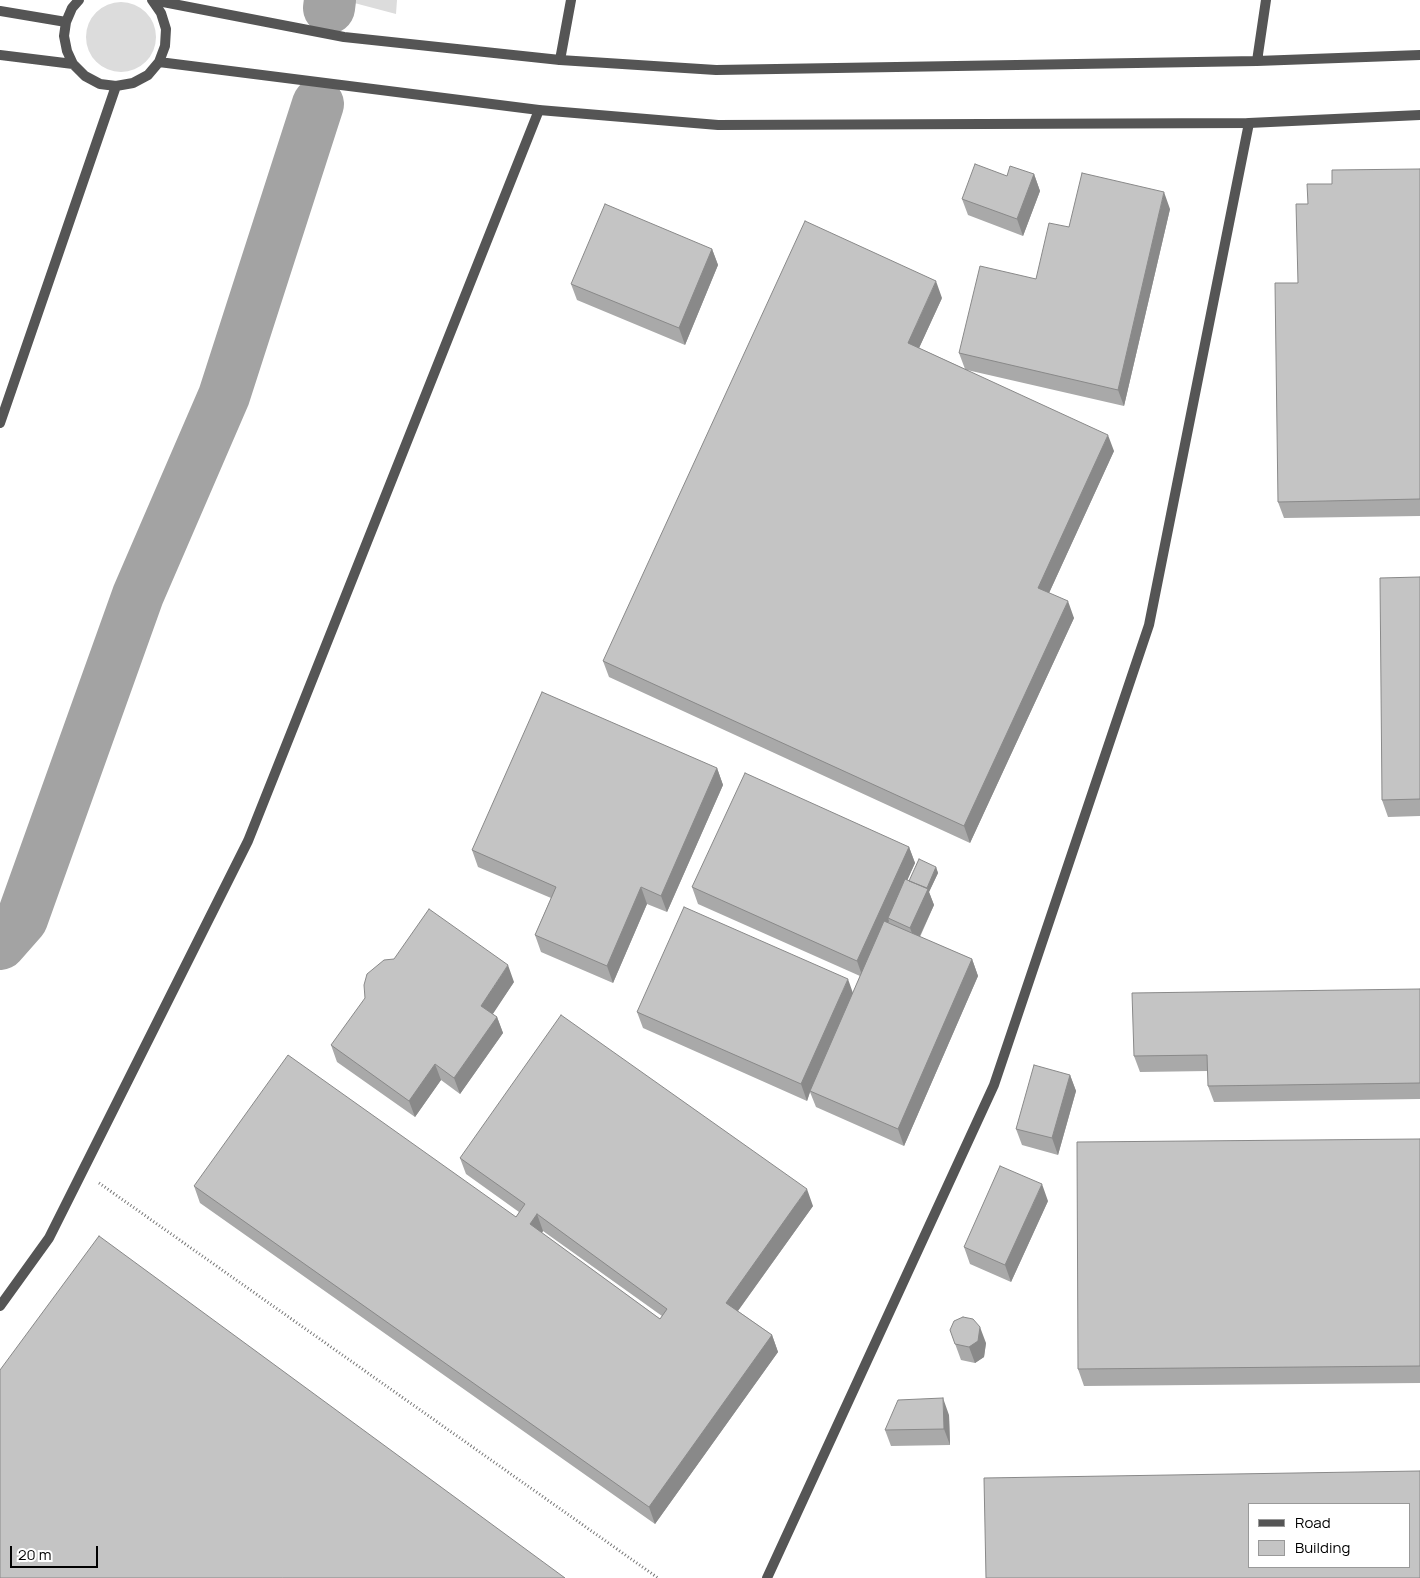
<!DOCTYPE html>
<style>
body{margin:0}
#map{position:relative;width:1420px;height:1578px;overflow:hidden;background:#fff;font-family:Manrope,sans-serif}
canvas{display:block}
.legend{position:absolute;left:1248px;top:1503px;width:162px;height:65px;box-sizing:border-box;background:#fff;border:1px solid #999;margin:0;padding:6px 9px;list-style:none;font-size:15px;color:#000}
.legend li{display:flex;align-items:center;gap:10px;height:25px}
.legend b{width:25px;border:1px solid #999}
.scale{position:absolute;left:10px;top:1546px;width:88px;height:22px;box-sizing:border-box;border:2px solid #000;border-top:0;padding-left:6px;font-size:15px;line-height:18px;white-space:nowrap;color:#000;-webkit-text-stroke:4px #fff;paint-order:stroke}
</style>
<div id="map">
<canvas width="1420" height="1578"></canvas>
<ul class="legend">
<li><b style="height:6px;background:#555"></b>Road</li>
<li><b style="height:14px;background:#c4c4c4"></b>Building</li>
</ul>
<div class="scale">20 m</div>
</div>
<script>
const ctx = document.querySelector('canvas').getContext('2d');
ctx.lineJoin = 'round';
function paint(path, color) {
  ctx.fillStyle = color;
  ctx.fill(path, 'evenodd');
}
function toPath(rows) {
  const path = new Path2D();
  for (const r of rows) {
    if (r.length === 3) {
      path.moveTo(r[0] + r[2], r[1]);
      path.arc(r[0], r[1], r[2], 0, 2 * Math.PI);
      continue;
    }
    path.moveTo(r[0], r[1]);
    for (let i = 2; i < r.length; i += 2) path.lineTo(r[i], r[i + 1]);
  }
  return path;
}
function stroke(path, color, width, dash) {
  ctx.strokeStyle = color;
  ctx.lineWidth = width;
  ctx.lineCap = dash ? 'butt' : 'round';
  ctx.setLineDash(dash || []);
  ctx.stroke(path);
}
paint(toPath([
 [343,0,397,0,396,14],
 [121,37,35]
]), '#dcdcdc');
stroke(toPath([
 [329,8,330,0],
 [0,944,22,919,138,595,224,396,318,104]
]), '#a3a3a3', 52);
stroke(toPath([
 [99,1183,658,1578]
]), '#777', 3, [1, 2.5]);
stroke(toPath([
 [0,1306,49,1238,248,841,539,110],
 [767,1578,994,1085,1149,625,1249,123]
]), '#555', 10);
stroke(toPath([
 [560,60,571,0]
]), '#555', 10);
stroke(toPath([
 [79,0,72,8,66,22,64,36,67,51,73,64,85,76,100,84,116,86,133,83,148,75,159,62,165,46,166,29,161,13,152,0],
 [153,0,344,37,560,60,716,70,1257,61,1420,55],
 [0,11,66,22],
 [0,55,73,64],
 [1257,61,1266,0],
 [159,62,539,110,718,125,1249,123,1420,115],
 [0,423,116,86]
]), '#555', 10);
paint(toPath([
 [1420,169,1420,516,1284,518,1278,502,1308,204,1332,184],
 [1034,174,1040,191,1023,236,968,215,962,199,1007,176],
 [1170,209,1124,406,967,370,1114,451,1049,593,1074,618,970,843,609,677,603,661,942,298,919,348,965,369,959,353,1036,279,1069,227],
 [712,249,718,265,685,345,577,300,571,284],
 [1420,577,1420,816,1388,817,1382,800],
 [717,768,723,785,667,912,647,904,613,983,541,952,535,935,551,898,478,867,472,850],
 [909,847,915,863,907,880,909,881,936,867,938,873,929,892,934,905,920,937,972,959,978,976,904,1146,816,1107,810,1092,807,1101,643,1028,637,1012,853,993,860,976,698,904,692,887],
 [514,982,492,1014,497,1017,503,1033,460,1094,441,1080,415,1117,337,1062,331,1045],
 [1420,989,1420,1099,1214,1102,1208,1086,1208,1071,1140,1072,1134,1056],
 [1070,1075,1076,1091,1058,1155,1022,1145,1016,1129],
 [1420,1139,1420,1383,1084,1386,1078,1369],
 [460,1158,813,1206,738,1311,772,1335,778,1352,655,1524,200,1203,194,1186,516,1217,519,1212,466,1174],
 [543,1231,662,1316,660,1319,542,1233],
 [1048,1201,1011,1282,970,1264,964,1247],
 [950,1330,986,1343,984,1357,975,1363,961,1360],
 [949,1415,950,1445,891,1446,885,1430]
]), '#a9a9a9');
paint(toPath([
 [1034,174,1040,191,1023,236,1017,219],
 [1164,192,1170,209,1124,406,1118,390],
 [712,249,718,265,685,345,679,328],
 [936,281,942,298,914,359,908,343],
 [1108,435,1114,451,1044,604,1038,588],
 [1068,601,1074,618,970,843,964,826],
 [717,768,723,785,667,912,661,896],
 [909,847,915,863,890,919,888,918,889,921,863,978,857,961],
 [936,867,938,873,929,892,934,905,916,944,910,928],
 [641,887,647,904,613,983,607,966],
 [972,959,978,976,904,1146,898,1129],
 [508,965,514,982,487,1023,481,1006],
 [848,979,854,996,810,1091,810,1092,807,1101,801,1084],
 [497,1017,503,1033,460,1094,454,1078],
 [435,1064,441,1080,415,1117,409,1101],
 [1070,1075,1076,1091,1058,1155,1052,1138],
 [1042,1184,1048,1201,1011,1282,1005,1265],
 [807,1189,813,1206,732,1319,726,1303],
 [537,1214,543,1231,536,1241,530,1224],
 [980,1327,986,1343,984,1357,975,1363,969,1347],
 [772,1335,778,1352,655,1524,649,1507],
 [943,1398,949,1415,950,1445,944,1429]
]), '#898989');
const building = toPath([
 [975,164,1007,176,1010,166,1034,174,1017,219,962,199,975,164],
 [1420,169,1420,499,1278,502,1275,283,1298,283,1296,204,1308,204,1307,184,1332,184,1332,170,1420,169],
 [1082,173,1164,192,1118,390,959,353,980,266,1036,279,1049,223,1069,227,1082,173],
 [605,204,712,249,679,328,571,284,605,204],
 [805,221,936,281,908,343,1108,435,1038,588,1068,601,964,826,603,661,805,221],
 [1420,577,1420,799,1382,800,1380,578,1420,577],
 [542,692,717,768,661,896,641,887,607,966,535,935,556,887,472,850,542,692],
 [745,773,909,847,857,961,692,887,745,773],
 [919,859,936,867,927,888,909,881,919,859],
 [905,879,928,889,910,928,888,918,905,879],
 [684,907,848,979,801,1084,637,1012,684,907],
 [429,909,508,965,481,1006,497,1017,454,1078,435,1064,409,1101,331,1045,365,998,364,985,367,974,384,960,394,959,429,909],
 [884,921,972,959,898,1129,810,1091,884,921],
 [1420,989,1420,1083,1208,1086,1207,1055,1134,1056,1132,993,1420,989],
 [561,1015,807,1189,726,1303,772,1335,649,1507,194,1186,288,1055,516,1217,525,1204,460,1158,561,1015],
 [537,1214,667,1309,660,1319,530,1224,537,1214],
 [1034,1065,1070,1075,1052,1138,1016,1129,1034,1065],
 [1420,1139,1420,1366,1078,1369,1077,1142,1420,1139],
 [1000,1166,1042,1184,1005,1265,964,1247,1000,1166],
 [99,1236,565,1578,0,1578,0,1370,99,1236],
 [963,1317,973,1319,980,1327,978,1341,969,1347,955,1344,950,1330,954,1321,963,1317],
 [943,1398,944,1429,885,1430,898,1400,943,1398],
 [1420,1471,1420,1578,986,1578,984,1478,1420,1471],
 [1249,1504,1409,1504,1409,1567,1249,1567,1249,1504]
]);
paint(building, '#c4c4c4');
stroke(building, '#898989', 1);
</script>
